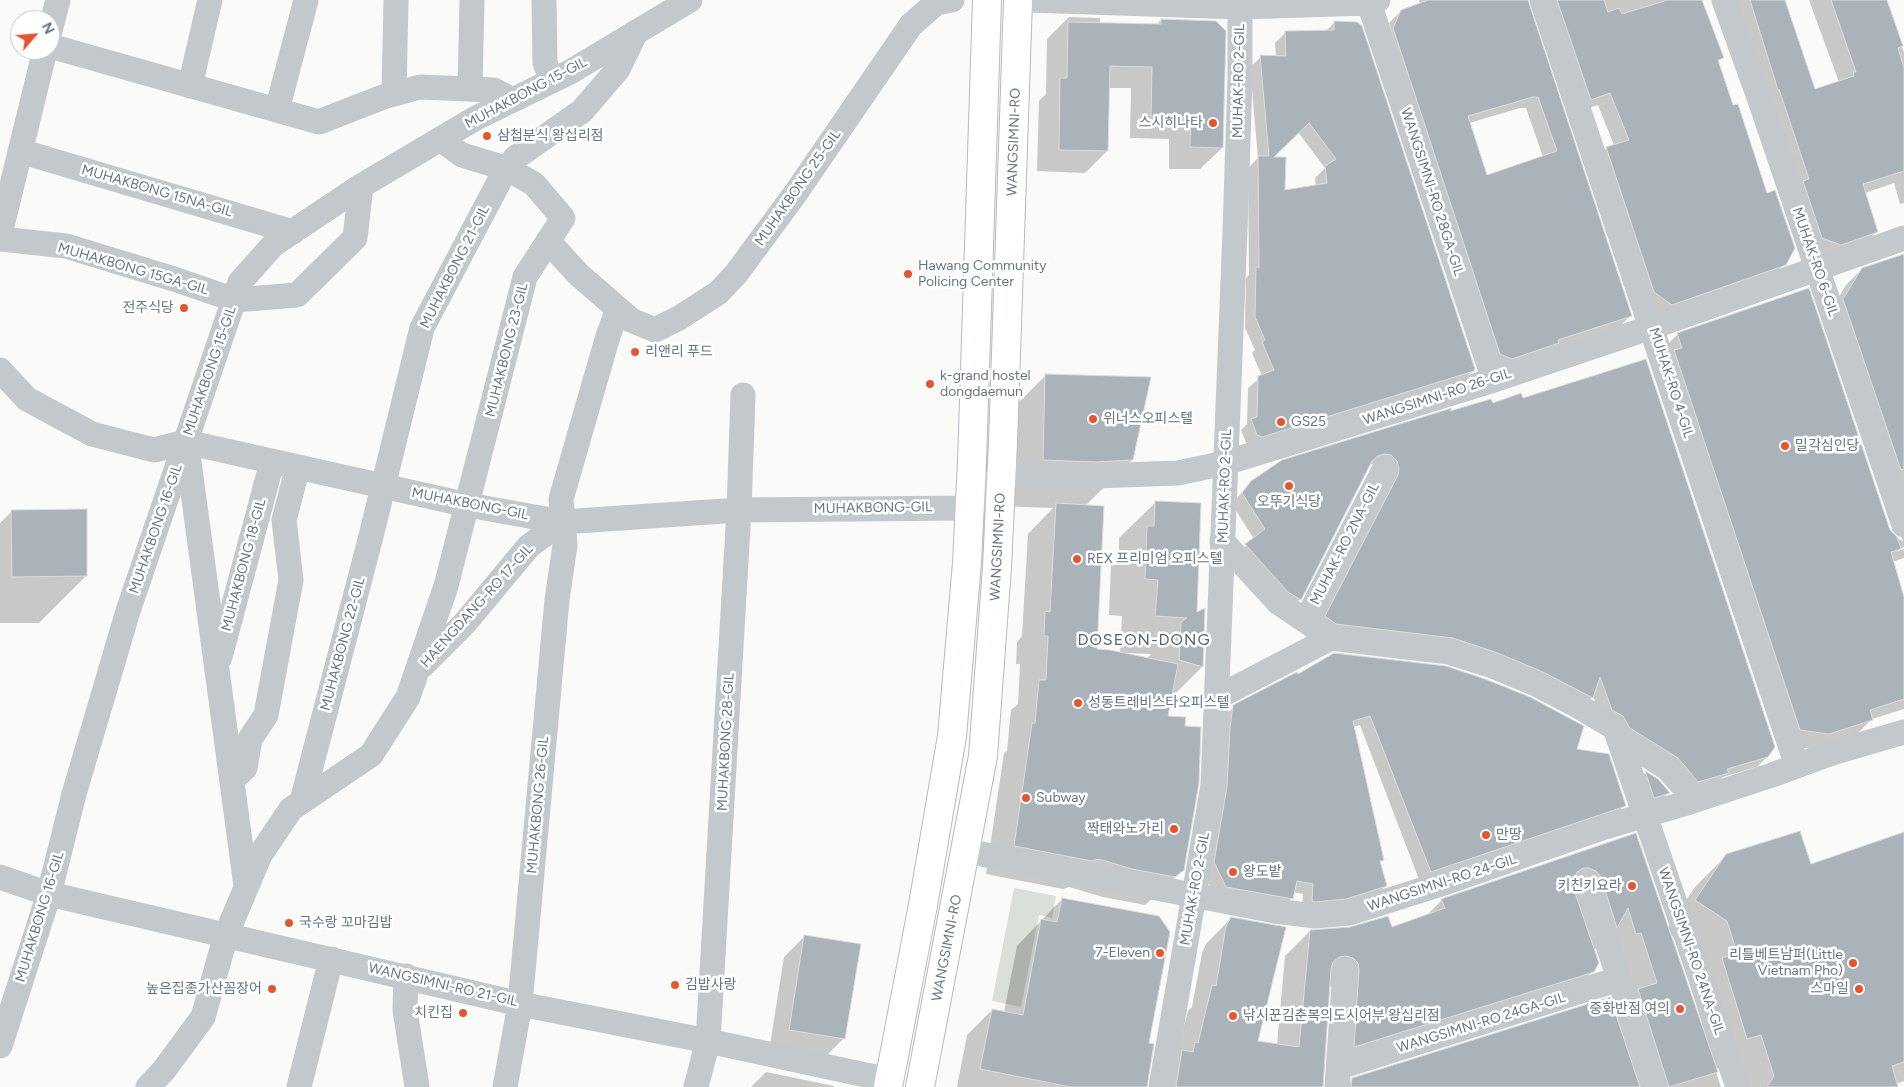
<!DOCTYPE html>
<meta charset="utf-8">
<style>
body{margin:0}
#map{position:relative;width:1904px;height:1087px;overflow:hidden;background:#fafaf8;font-family:Figtree,sans-serif}
canvas{display:block}
.north{position:absolute;left:10px;top:10px;width:50px;height:50px;box-sizing:border-box;background:#fff;border:1px solid #c1c8cd;border-radius:50%;rotate:63deg;font-size:14px;font-weight:700;line-height:20px;text-align:center;color:#657683}
.north::after{content:'';display:block;margin:auto;width:18px;height:22px;background:#e4572e;clip-path:polygon(50% 0,100% 100%,50% 72%,0 100%)}
</style>
<div id="map">
<canvas width="1904" height="1087"></canvas>
<div class="north">N</div>
</div>
<script>
const ctx = document.querySelector('canvas').getContext('2d');
ctx.lineJoin = 'round';
function paint(path, color) {
  ctx.fillStyle = color;
  ctx.fill(path, 'evenodd');
}
function toPath(rows) {
  const path = new Path2D();
  for (const r of rows) {
    path.moveTo(r[0], r[1]);
    for (let i = 2; i < r.length; i += 2) path.lineTo(r[i], r[i + 1]);
  }
  return path;
}
function stroke(path, color, width, dash) {
  ctx.strokeStyle = color;
  ctx.lineWidth = width;
  ctx.lineCap = dash ? 'butt' : 'round';
  ctx.setLineDash(dash || []);
  ctx.stroke(path);
}
function drawText(font, color, halo, rows, align = 'center') {
  ctx.font = font + ' Figtree,"Noto Sans KR",sans-serif';
  ctx.lineWidth = 5;
  ctx.setLineDash([]);
  ctx.textBaseline = 'middle';
  ctx.strokeStyle = halo;
  ctx.fillStyle = color;
  for (const [text, x, y, turn = 0] of rows) {
    ctx.save();
    ctx.translate(x, y);
    ctx.rotate((+turn || 0) * Math.PI / 180);
    ctx.textAlign = isNaN(turn) ? turn : align;
    if (halo) ctx.strokeText(text, 0, 0);
    ctx.fillText(text, 0, 0);
    ctx.restore();
  }
}
paint(toPath([
 [1014,888,1056,896,1052,918,1039,915,1021,1007,992,1001]
]), '#dadfd7');
paint(toPath([
 [1419,0,1527,0,1631,315,1618,328,1499,370,1389,23,1401,11,1420,4],
 [1520,108,1526,108,1543,157,1486,176,1469,123],
 [1537,0,1701,0,1722,57,1718,62,1785,264,1772,276,1659,316,1595,160,1607,148,1614,145,1598,105,1578,112],
 [1730,0,1783,0,1814,91,1839,82,1809,0,1886,0,1904,53,1904,203,1900,204,1894,183,1865,193,1876,232,1861,247,1825,260],
 [1069,17,1100,18,1100,24,1156,25,1161,20,1222,148,1200,169,1169,169,1169,139,1130,138,1131,88,1108,88,1107,151,1085,173,1037,171,1039,101,1046,94,1047,39],
 [1335,22,1473,370,1462,381,1247,445,1241,430,1247,424,1248,388,1262,376,1252,353,1255,350,1245,328,1246,278,1249,275,1248,168,1258,158,1250,67,1261,57,1276,57,1275,43,1285,33,1325,32],
 [1298,132,1325,168,1315,178,1316,186,1284,191,1271,158],
 [1904,256,1904,547,1895,552,1904,549,1904,558,1892,562,1904,601,1904,709,1872,719,1856,735,1812,749,1785,745,1662,350,1678,334,1889,530,1894,537,1903,541,1828,315,1846,285,1862,269],
 [1046,375,1132,460,1085,506,1096,650,1120,653,1122,616,1109,615,1111,564,1119,556,1119,538,1156,502,1196,615,1204,610,1202,667,1171,698,1167,717,1183,870,1145,905,1103,897,1069,887,1063,889,986,874,1004,753,1007,751,1011,710,1018,704,1020,664,1016,664,1017,642,1022,636,1028,534,1053,508,996,506,999,422],
 [1126,653,1151,654,1146,659,1125,654],
 [1449,410,1768,756,1757,767,1723,777,1717,783,1687,792,1602,720,1593,696,1581,708,1442,648,1315,627,1381,466,1372,464,1369,465,1300,599,1289,610,1235,556,1254,539,1232,504,1251,482],
 [12,511,86,576,39,623,0,623,0,523],
 [1298,676,1575,750,1625,805,1614,816,1420,882,1360,725,1353,727,1383,860,1379,864,1386,886,1375,896,1302,911,1303,894,1293,892,1292,898,1281,909,1215,897,1204,873,1223,717,1234,707],
 [1645,773,1657,780,1668,793,1660,801,1646,805,1637,781],
 [1904,834,1904,1081,1896,1084,1896,1087,1737,1087,1730,1065,1715,1069,1721,1087,1345,1087,1353,1079,1614,1014,1629,1000,1605,939,1593,951,1593,971,1568,996,1330,1071,1333,989,1328,984,1322,1087,1155,1087,1176,1057,1188,1011,1192,1007,1202,953,1206,944,1231,918,1256,1042,1277,1045,1285,956,1310,931,1391,928,1425,917,1442,900,1635,835,1667,928,1695,887,1726,856,1810,866],
 [1669,934,1696,952,1692,990,1702,1024,1700,1024],
 [1062,899,1148,1044,1146,1087,957,1087,967,1035,992,1010,1004,1012,1017,946],
 [805,936,844,1038,823,1059,769,1051,784,957],
 [766,1072,834,1086,834,1087,751,1087]
]), '#0003');
const building = toPath([
 [1428,0,1528,0,1632,316,1558,340,1559,343,1512,359,1500,354,1393,28,1401,10,1428,0],
 [1533,97,1538,97,1557,151,1487,175,1468,116,1533,97],
 [1557,0,1604,0,1608,12,1619,8,1622,14,1668,0,1702,0,1724,58,1718,60,1733,105,1738,104,1767,193,1775,190,1795,248,1786,265,1672,305,1654,292,1606,147,1629,140,1610,93,1591,100,1557,0],
 [1750,0,1785,0,1815,89,1854,76,1853,72,1856,72,1831,0,1887,0,1903,46,1898,48,1904,68,1904,171,1863,184,1878,232,1841,245,1822,238,1803,181,1809,179,1779,89,1778,90,1750,0],
 [1161,19,1216,21,1226,31,1223,148,1190,147,1191,117,1151,116,1152,67,1110,66,1108,151,1059,150,1060,78,1067,78,1068,22,1161,24,1161,19],
 [1334,21,1357,22,1362,26,1475,369,1474,371,1262,437,1257,435,1251,419,1257,417,1258,376,1274,370,1262,342,1265,340,1255,317,1256,266,1259,268,1258,156,1269,156,1260,55,1286,56,1285,31,1334,30,1334,21],
 [1309,123,1336,159,1325,166,1327,183,1285,190,1286,157,1274,157,1309,123],
 [1904,254,1904,469,1901,470,1843,299,1862,268,1904,254],
 [1809,288,1890,530,1897,537,1901,549,1891,552,1904,597,1904,699,1870,710,1873,720,1829,734,1800,730,1674,350,1682,348,1677,333,1809,288],
 [1646,359,1775,747,1768,757,1727,769,1729,773,1698,782,1678,758,1630,728,1623,716,1612,710,1600,677,1593,698,1541,671,1495,652,1453,638,1336,624,1325,616,1398,475,1399,468,1397,461,1391,455,1384,454,1378,456,1372,461,1301,600,1288,592,1245,544,1265,529,1242,493,1251,481,1282,460,1452,408,1450,411,1491,399,1493,403,1521,393,1523,398,1646,359],
 [1045,374,1151,377,1133,460,1096,462,1043,460,1045,374],
 [1155,501,1201,503,1197,612,1205,608,1203,667,1179,660,1181,622,1187,618,1155,616,1158,580,1145,579,1147,526,1154,526,1155,501],
 [1056,503,1104,506,1097,649,1110,650,1178,664,1168,716,1186,717,1185,726,1201,727,1199,783,1184,870,1175,877,1132,869,1099,859,1092,861,1014,846,1032,723,1035,723,1039,680,1046,680,1048,636,1044,636,1045,611,1050,612,1056,503],
 [87,509,87,576,12,577,11,510,87,509],
 [1334,653,1446,666,1485,679,1530,697,1584,726,1577,749,1609,754,1626,806,1431,872,1370,716,1353,721,1384,860,1380,861,1387,886,1346,899,1315,902,1312,901,1313,884,1297,881,1293,899,1226,887,1214,862,1227,787,1230,728,1233,705,1297,672,1298,674,1334,653],
 [1645,771,1658,779,1670,793,1654,798,1645,771],
 [1800,831,1811,864,1904,832,1904,1062,1892,1066,1898,1087,1767,1087,1774,1076,1761,1035,1747,1039,1722,958,1737,953,1727,921,1695,900,1726,854,1800,831],
 [1636,833,1718,1072,1669,1087,1638,989,1657,983,1641,933,1636,934,1628,908,1617,928,1601,877,1596,871,1589,868,1583,868,1577,872,1573,880,1573,887,1599,963,1594,972,1354,1047,1359,970,1358,963,1353,958,1346,956,1339,957,1333,962,1331,969,1323,1087,1176,1087,1182,1050,1193,1052,1195,1042,1198,1043,1212,985,1216,986,1226,926,1231,917,1286,927,1258,1041,1299,1047,1310,930,1350,927,1388,916,1392,927,1445,908,1441,899,1636,833],
 [1062,898,1159,916,1170,932,1149,1043,1154,1044,1147,1087,1071,1087,980,1069,992,1009,1023,1015,1041,919,1057,922,1062,898],
 [804,935,861,944,845,1039,789,1030,804,935],
 [1610,997,1640,1087,1351,1087,1352,1078,1610,997]
]);
paint(building, '#aab3b9');
stroke(building, '#dcdcda', 1);
const primary = toPath([
 [888,1087,923,905,952,736,967,563,972,462,987,0],
 [920,1087,983,756,997,567,1003,442,1018,0]
]);
stroke(primary, '#b5babe', 30);
stroke(toPath([
 [544,0,545,63,552,81],
 [1028,0,1240,7,1369,3,1378,0],
 [1542,0,1797,766],
 [1724,0,1761,103,1904,525],
 [1369,3,1494,380],
 [50,31,58,0],
 [50,46,319,122,383,97,420,87,494,90,513,100],
 [190,86,210,0],
 [470,89,472,0],
 [394,94,396,0],
 [277,110,306,0],
 [20,151,293,232],
 [0,234,45,50],
 [0,239,66,246,174,279,235,300,297,295,355,238,361,186],
 [548,241,578,274,631,320,655,330,679,318,718,293,736,274,795,194,911,25,936,3,952,0],
 [0,370,27,399,92,434,154,450,186,442,468,505,562,522,739,510,969,508,1002,474,1095,476,1178,473,1225,463,1494,380,1652,327,1904,238],
 [187,447,246,886],
 [1222,541,1279,603,1331,638,1449,652,1490,665,1536,684,1578,706,1615,728,1738,1087],
 [1306,621,1385,468],
 [220,657,272,462],
 [422,666,464,624,529,546,562,522],
 [1218,697,1331,638],
 [1618,737,1667,768,1685,788,1690,802],
 [232,780,245,768,250,739,266,715,291,580,284,520,298,467],
 [302,801,370,540,422,328,500,180,515,158,582,111,618,69,636,32],
 [966,851,1275,911,1315,916,1349,913,1447,882,1605,827,1690,802,1772,775,1832,753,1904,732],
 [0,877,49,894,520,1004,708,1041,889,1080],
 [1587,882,1655,1087],
 [406,976,405,1010,417,1087],
 [0,1046,49,894,74,794,128,611,240,282,274,244,361,186,476,118,570,72,690,0],
 [1339,1067,1619,979],
 [148,1087,164,1070,203,1017,226,935,260,855,291,809,371,755,408,697,446,586,525,277,563,218,534,184,508,169,462,155,440,139],
 [299,1087,331,959],
 [505,1087,520,1004,557,600,565,545,561,499,608,336,618,309],
 [696,1087,708,1041,739,510,743,395],
 [1161,1087,1213,785,1235,231,1240,79,1240,0],
 [1337,1087,1345,970]
]), '#c3c8cc', 25);
stroke(primary, '#fff', 28);
for (const [x, y, r, color] of [
 [1213,123,5,"#e4572e"],
 [487,136,5,"#e4572e"],
 [908,274,5,"#e4572e"],
 [184,308,5,"#e4572e"],
 [635,352,5,"#e4572e"],
 [930,384,5,"#e4572e"],
 [1093,419,5,"#e4572e"],
 [1281,422,5,"#e4572e"],
 [1785,446,5,"#e4572e"],
 [1289,486,5,"#e4572e"],
 [1077,559,5,"#e4572e"],
 [1078,703,5,"#e4572e"],
 [1026,798,5,"#e4572e"],
 [1174,829,5,"#e4572e"],
 [1486,835,5,"#e4572e"],
 [1233,872,5,"#e4572e"],
 [1632,886,5,"#e4572e"],
 [289,923,5,"#e4572e"],
 [1160,953,5,"#e4572e"],
 [1853,963,5,"#e4572e"],
 [675,985,5,"#e4572e"],
 [272,989,5,"#e4572e"],
 [1859,989,5,"#e4572e"],
 [1680,1009,5,"#e4572e"],
 [463,1013,5,"#e4572e"],
 [1233,1016,5,"#e4572e"]
]) {
  const dot = new Path2D();
  dot.arc(x, y, r, 0, 2 * Math.PI);
  ctx.fillStyle = color;
  ctx.fill(dot);
  stroke(dot, '#fff', 2);
}
drawText('14px', '#657683', '#fff', [
 ["MUHAK-RO 2-GIL",1239,81,-89],
 ["MUHAKBONG 15-GIL",526,93,-28],
 ["WANGSIMNI-RO",1014,142,-88],
 ["MUHAKBONG 25-GIL",798,188,-55],
 ["MUHAKBONG 15NA-GIL",157,191,16],
 ["WANGSIMNI-RO 28GA-GIL",1432,192,72],
 ["MUHAK-RO 6-GIL",1815,262,71],
 ["MUHAKBONG 21-GIL",455,267,-63],
 ["MUHAKBONG 15GA-GIL",133,269,16],
 ["MUHAKBONG 23-GIL",507,350,-76],
 ["MUHAKBONG 15-GIL",210,371,-71],
 ["MUHAK-RO 4-GIL",1671,383,72],
 ["WANGSIMNI-RO 26-GIL",1437,397,-18],
 ["MUHAK-RO 2-GIL",1225,486,-88],
 ["MUHAKBONG-GIL",470,504,11],
 ["MUHAKBONG-GIL",873,508,-1],
 ["MUHAKBONG 16-GIL",156,529,-71],
 ["MUHAK-RO 2NA-GIL",1345,544,-63],
 ["WANGSIMNI-RO",998,547,-87],
 ["MUHAKBONG 18-GIL",244,565,-75],
 ["HAENGDANG-RO 17-GIL",477,606,-48],
 ["MUHAKBONG 22-GIL",343,644,-75],
 ["MUHAKBONG 28-GIL",726,742,-87],
 ["MUHAKBONG 26-GIL",538,805,-85],
 ["WANGSIMNI-RO 24-GIL",1442,883,-18],
 ["MUHAK-RO 2-GIL",1195,889,-80],
 ["MUHAKBONG 16-GIL",40,917,-73],
 ["WANGSIMNI-RO",947,948,-79],
 ["WANGSIMNI-RO 24NA-GIL",1691,951,71],
 ["WANGSIMNI-RO 21-GIL",443,985,13],
 ["WANGSIMNI-RO 24GA-GIL",1481,1023,-17]
]);
drawText('14px', '#657683', '#fff', [
 ["스시히나타",1203,123,"right"],
 ["삼첩분식 왕십리점",497,136],
 ["Hawang Community",918,266],
 ["Policing Center",918,282],
 ["전주식당",174,308,"right"],
 ["리앤리 푸드",645,352],
 ["k-grand hostel",940,376],
 ["dongdaemun",940,392],
 ["위너스오피스텔",1103,419],
 ["GS25",1291,422],
 ["밀각심인당",1795,446],
 ["오뚜기식당",1289,502,"center"],
 ["REX 프리미엄 오피스텔",1087,559],
 ["성동트레비스타오피스텔",1088,703],
 ["Subway",1036,798],
 ["짝태와노가리",1164,829,"right"],
 ["만땅",1496,835],
 ["왕도밭",1243,872],
 ["키친키요라",1622,886,"right"],
 ["국수랑 꼬마김밥",299,923],
 ["7-Eleven",1150,953,"right"],
 ["리틀베트남퍼(Little",1843,955,"right"],
 ["Vietnam Pho)",1843,971,"right"],
 ["김밥사랑",685,985],
 ["높은집종가산꼼장어",262,989,"right"],
 ["스마일",1849,989,"right"],
 ["중화반점 여의",1670,1009,"right"],
 ["치킨집",453,1013,"right"],
 ["낚시꾼김춘복의도시어부 왕십리점",1243,1016]
], 'left');
ctx.letterSpacing = '1px';
drawText('16px', '#57646e', '#fff', [
 ["DOSEON-DONG",1144,640]
]);
ctx.letterSpacing = '0px';
</script>
